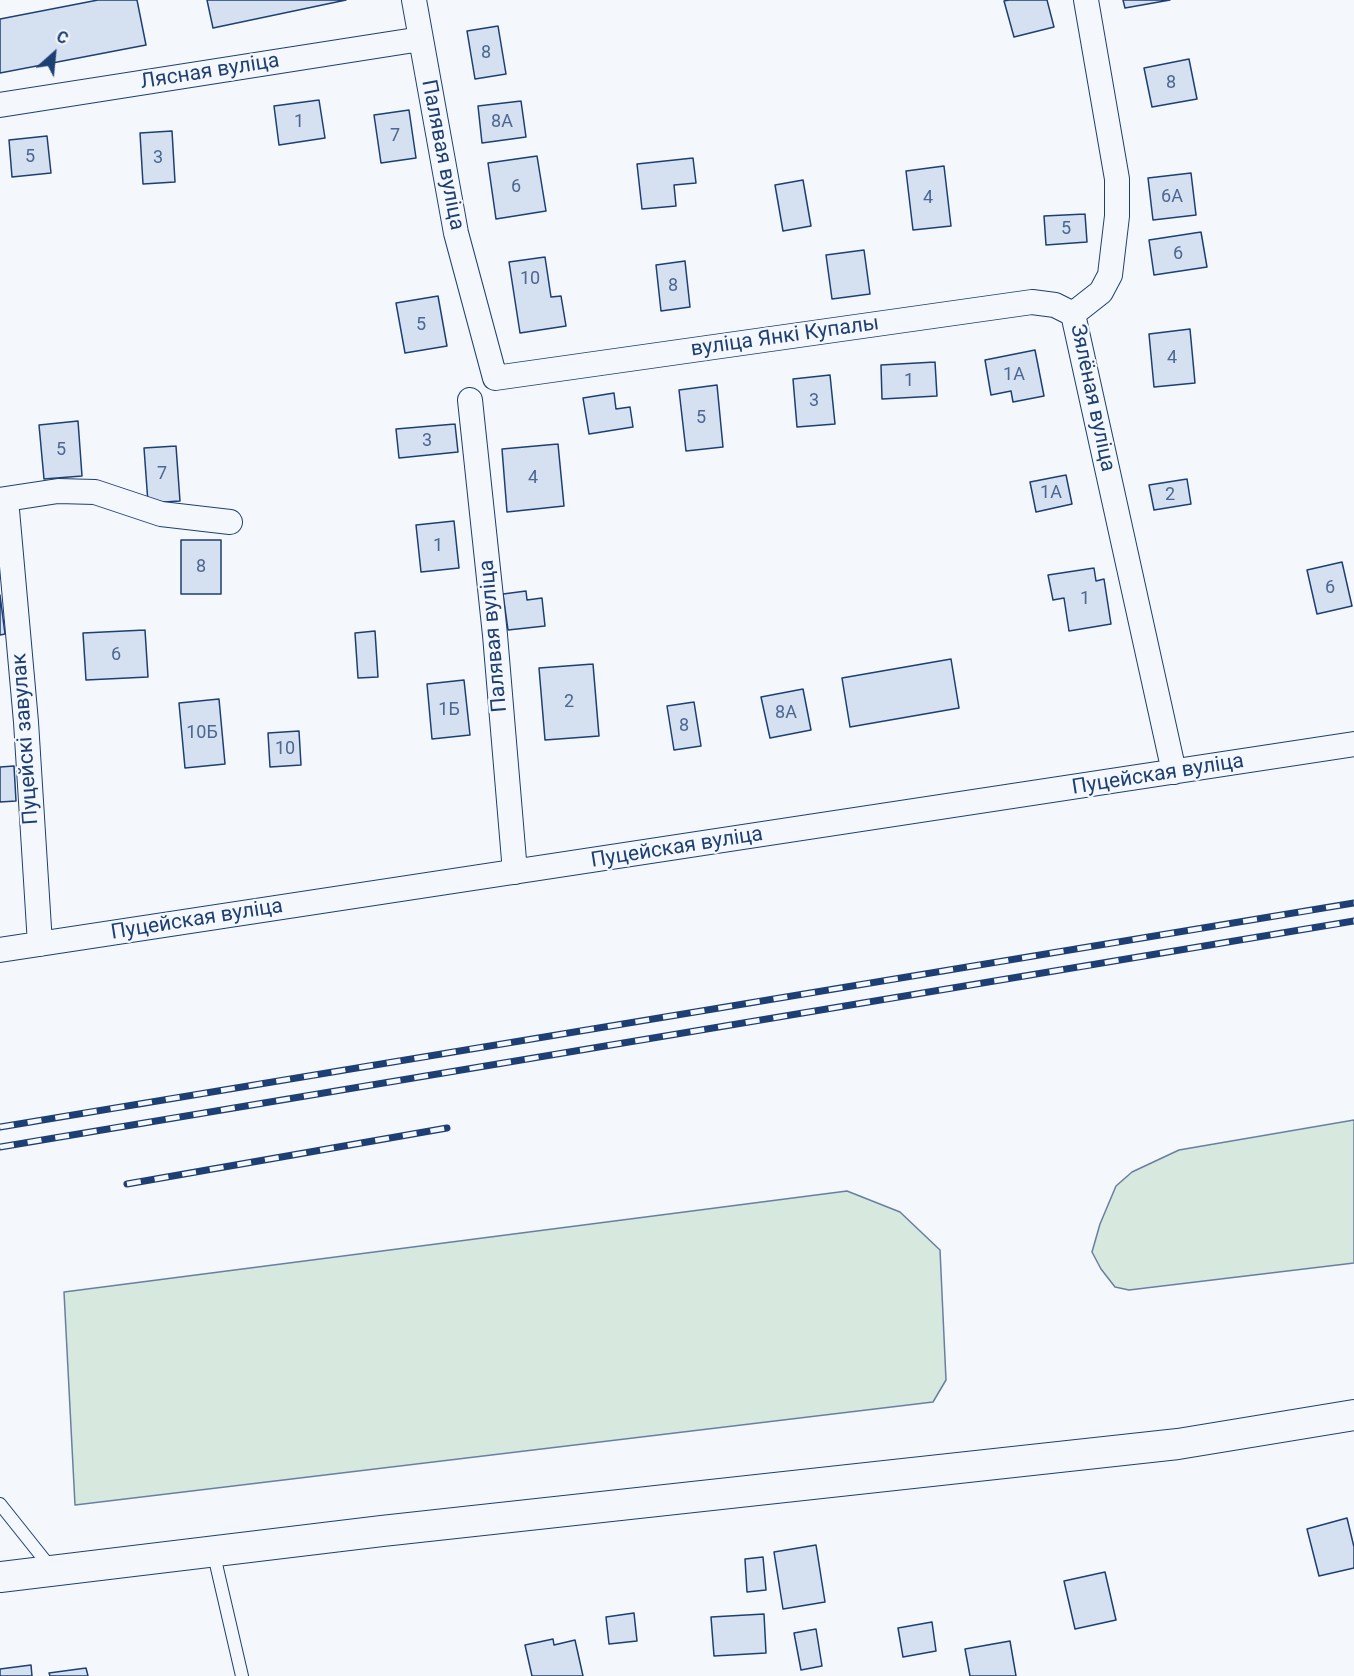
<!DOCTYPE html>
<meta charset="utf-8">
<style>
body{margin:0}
#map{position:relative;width:1354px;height:1676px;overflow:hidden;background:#f4f7fb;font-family:Roboto,sans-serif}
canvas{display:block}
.north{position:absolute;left:24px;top:24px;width:60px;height:60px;-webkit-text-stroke:4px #f4f7fb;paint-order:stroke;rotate:27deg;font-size:16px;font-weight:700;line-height:24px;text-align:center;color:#1d3f73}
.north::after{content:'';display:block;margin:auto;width:21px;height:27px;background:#1d3f73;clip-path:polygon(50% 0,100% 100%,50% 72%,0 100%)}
</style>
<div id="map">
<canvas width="1354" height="1676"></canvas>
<div class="north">С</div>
</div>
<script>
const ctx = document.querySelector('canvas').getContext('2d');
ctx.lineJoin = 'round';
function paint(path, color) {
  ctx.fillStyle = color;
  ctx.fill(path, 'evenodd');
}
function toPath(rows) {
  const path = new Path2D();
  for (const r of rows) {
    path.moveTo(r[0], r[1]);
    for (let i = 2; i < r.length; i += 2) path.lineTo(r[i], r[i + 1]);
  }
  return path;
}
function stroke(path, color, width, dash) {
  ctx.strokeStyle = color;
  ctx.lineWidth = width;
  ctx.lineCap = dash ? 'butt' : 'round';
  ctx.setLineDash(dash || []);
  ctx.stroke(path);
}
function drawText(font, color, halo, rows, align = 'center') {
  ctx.font = font + ' Roboto,sans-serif';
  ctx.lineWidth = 4.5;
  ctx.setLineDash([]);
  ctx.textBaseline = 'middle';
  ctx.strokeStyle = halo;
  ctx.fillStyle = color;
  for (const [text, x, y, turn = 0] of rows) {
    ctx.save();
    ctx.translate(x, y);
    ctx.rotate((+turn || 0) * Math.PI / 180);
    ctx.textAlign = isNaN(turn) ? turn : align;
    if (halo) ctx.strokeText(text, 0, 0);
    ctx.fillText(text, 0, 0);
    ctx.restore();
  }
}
const green = toPath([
 [1354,1120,1354,1263,1129,1290,1115,1287,1101,1269,1092,1252,1100,1224,1116,1186,1132,1172,1179,1150,1354,1120],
 [847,1191,900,1212,940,1250,946,1380,933,1402,75,1505,64,1292,847,1191]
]);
paint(green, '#d7e8df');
stroke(green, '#687fa3', 1.5);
const building = toPath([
 [98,0,137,0,146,45,0,73,0,19,98,0],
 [207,0,346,0,213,28,207,0],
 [1009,0,1047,0,1054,27,1014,37,1004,1,1009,0],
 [1123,0,1170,0,1125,8,1123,0],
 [498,26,506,74,475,79,467,31,498,26],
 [1189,59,1197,99,1152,107,1144,68,1189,59],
 [319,100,325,138,279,145,274,106,319,100],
 [521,101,526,137,482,143,478,106,521,101],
 [409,110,416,158,381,163,374,115,409,110],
 [172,131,175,182,143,184,140,133,172,131],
 [47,136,51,173,12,177,9,140,47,136],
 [537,156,546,211,496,219,488,163,537,156],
 [693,158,696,183,674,185,676,206,642,209,637,164,693,158],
 [944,166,951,226,913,230,906,171,944,166],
 [1191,173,1196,215,1153,220,1148,178,1191,173],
 [803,180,811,226,783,231,775,185,803,180],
 [1085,214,1087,242,1046,245,1044,216,1085,214],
 [1201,232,1207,267,1154,275,1149,240,1201,232],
 [864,250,870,294,832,299,826,255,864,250],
 [545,257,551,297,561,296,566,326,520,333,509,262,545,257],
 [685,261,690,307,661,311,656,265,685,261],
 [438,296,447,346,405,353,396,303,438,296],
 [1190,329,1195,383,1154,387,1149,334,1190,329],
 [1035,350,1044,396,1013,402,1011,391,991,395,985,360,1035,350],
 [935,362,937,396,882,399,881,365,935,362],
 [830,375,835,424,797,427,793,379,830,375],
 [717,385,723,447,686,451,679,390,717,385],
 [614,393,616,409,630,407,633,427,589,434,583,398,614,393],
 [78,421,82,476,44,479,39,425,78,421],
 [455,424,458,452,399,458,396,429,455,424],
 [558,444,564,506,507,512,502,449,558,444],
 [176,446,180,501,148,503,144,448,176,446],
 [1066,475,1072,504,1036,512,1030,482,1066,475],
 [1187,479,1191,504,1154,510,1149,485,1187,479],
 [454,521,459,568,421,572,416,525,454,521],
 [181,540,221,540,221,594,181,594,181,540],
 [1342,562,1352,606,1317,614,1307,570,1342,562],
 [1094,568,1096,581,1104,579,1111,624,1069,631,1064,598,1053,600,1048,575,1094,568],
 [526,591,527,600,542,598,545,626,508,630,503,594,526,591],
 [0,595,5,634,0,635,0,595],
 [145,630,148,677,86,680,83,633,145,630],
 [375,631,378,677,358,678,355,633,375,631],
 [951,659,959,708,850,727,842,678,951,659],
 [593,664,599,736,545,740,539,668,593,664],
 [464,680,470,735,432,739,427,684,464,680],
 [803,689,811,730,770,738,761,697,803,689],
 [219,699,225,764,185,768,179,703,219,699],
 [694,702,701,746,674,750,667,706,694,702],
 [299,731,301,765,270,767,268,733,299,731],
 [14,766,16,801,0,802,0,767,14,766],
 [1347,1518,1354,1547,1354,1568,1319,1576,1307,1529,1347,1518],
 [816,1545,825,1602,783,1609,774,1552,816,1545],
 [763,1557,766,1590,747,1592,745,1559,763,1557],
 [1105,1572,1116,1620,1075,1629,1064,1581,1105,1572],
 [634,1613,637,1641,609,1644,606,1617,634,1613],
 [764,1614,766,1653,714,1656,711,1617,764,1614],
 [932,1622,936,1651,903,1657,898,1628,932,1622],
 [816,1629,822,1666,801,1670,794,1633,816,1629],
 [553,1639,554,1645,575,1640,583,1676,532,1676,525,1645,553,1639],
 [1010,1641,1016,1676,970,1676,965,1649,1010,1641],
 [31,1665,32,1676,0,1676,0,1669,31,1665],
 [86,1668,88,1676,50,1676,49,1673,86,1668]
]);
paint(building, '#d5e0f0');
stroke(building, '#1d3f73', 1.5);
const service = toPath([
 [0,1504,51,1568],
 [213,1551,242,1676]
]);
const minor = toPath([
 [414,0,456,233,495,378,1032,302,1055,305,1073,314],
 [0,105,421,39],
 [1073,314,1174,772],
 [1073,314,1101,292,1110,275,1117,216,1117,179,1086,0],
 [470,400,495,635,515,872],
 [6,499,26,722,40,944],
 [0,500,58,491,95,492,161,514,230,522],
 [0,950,1354,744]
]);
const tertiary = toPath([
 [0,1577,382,1531,1178,1444,1354,1415]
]);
stroke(service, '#1d3f73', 14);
stroke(minor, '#1d3f73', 26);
stroke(tertiary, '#1d3f73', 32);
stroke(service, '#f4f7fb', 12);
stroke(minor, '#f4f7fb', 24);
stroke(tertiary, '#f4f7fb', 30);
const rail = toPath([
 [0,1127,1354,903],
 [0,1147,1354,921],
 [127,1184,447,1128]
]);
stroke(rail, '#1d3f73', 7);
stroke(rail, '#f4f7fb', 4.5, [14]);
drawText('18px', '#4b6792', null, [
 ["8",486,53],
 ["8",1171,83],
 ["1",299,122],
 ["8А",502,122],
 ["7",395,136],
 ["5",30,157],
 ["3",158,158],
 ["6",516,187],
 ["6А",1172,197],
 ["4",928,198],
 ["5",1066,229],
 ["6",1178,254],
 ["10",530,279],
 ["8",673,286],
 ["5",421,325],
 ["4",1172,358],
 ["1А",1014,375],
 ["1",909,381],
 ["3",814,401],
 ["5",701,418],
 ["3",427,441],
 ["5",61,450],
 ["7",162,474],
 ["4",533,478],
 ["1А",1051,493],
 ["2",1170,495],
 ["1",438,546],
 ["8",201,567],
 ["6",1330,588],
 ["1",1085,599],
 ["6",116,655],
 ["2",569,702],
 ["1Б",449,710],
 ["8А",786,713],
 ["8",684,726],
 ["10Б",202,733],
 ["10",285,749]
]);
drawText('21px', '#1d3f73', '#f4f7fb', [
 ["Лясная вуліца",210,72,-9],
 ["Палявая вуліца",442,155,79],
 ["вуліца Янкі Купалы",785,337,-8],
 ["Зялёная вуліца",1092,398,78],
 ["Палявая вуліца",494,636,-95],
 ["Пуцейскі завулак",26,739,-94],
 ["Пуцейская вуліца",1158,775,-9],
 ["Пуцейская вуліца",677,848,-9],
 ["Пуцейская вуліца",197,920,-9]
]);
</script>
